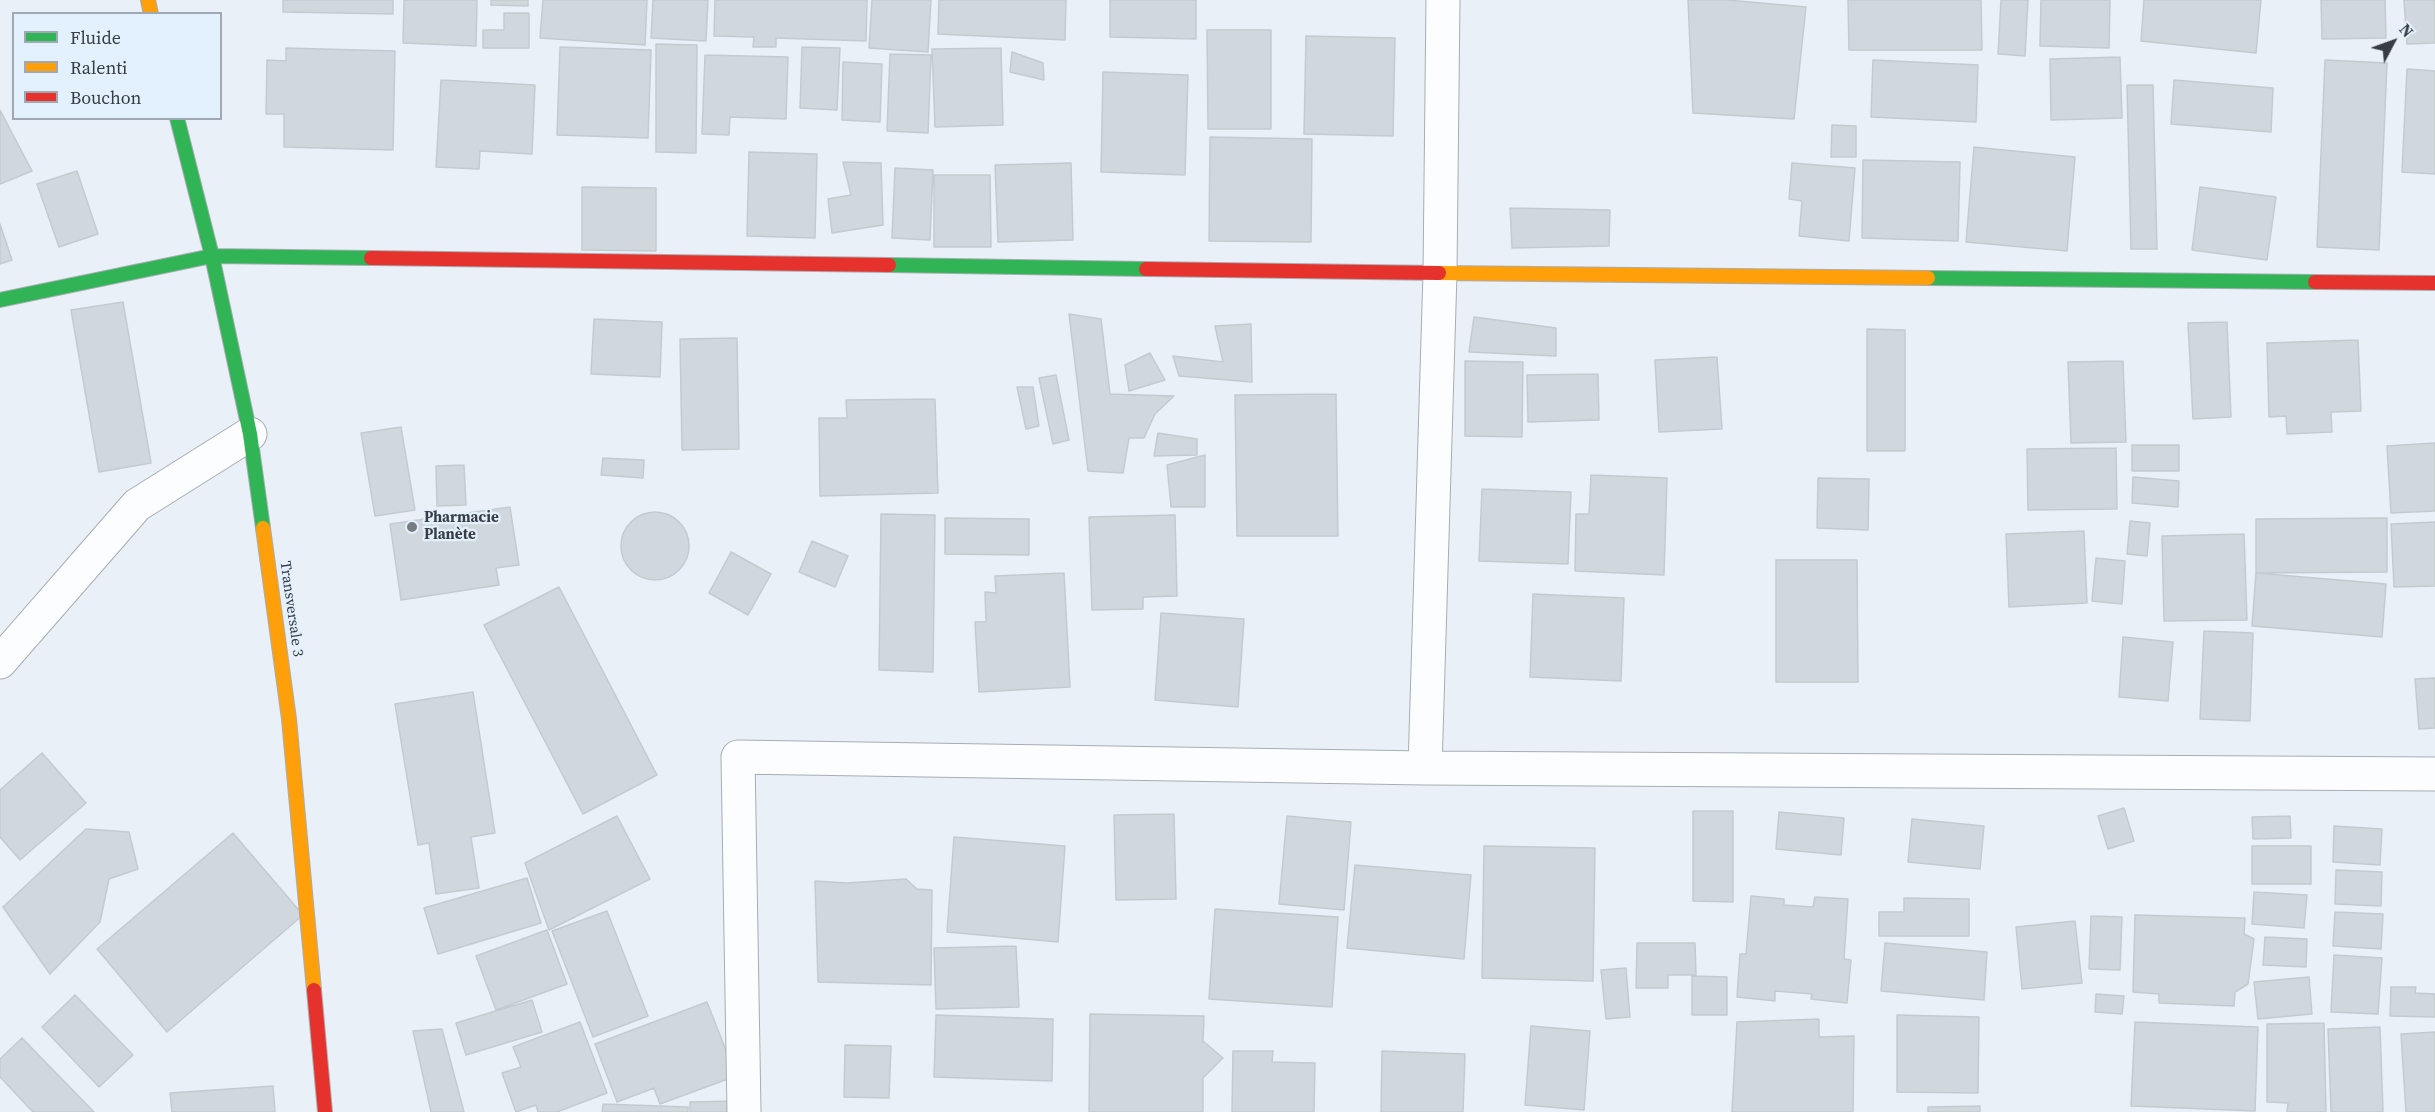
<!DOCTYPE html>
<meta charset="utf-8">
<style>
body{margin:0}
#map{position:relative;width:2435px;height:1112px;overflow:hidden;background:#e9f0f8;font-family:"Source Serif 4",serif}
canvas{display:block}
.legend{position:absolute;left:12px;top:12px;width:210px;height:108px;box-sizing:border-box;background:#e3f0fe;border:2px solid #9fa8b3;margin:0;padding:8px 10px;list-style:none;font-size:18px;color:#383d43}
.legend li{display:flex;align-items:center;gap:12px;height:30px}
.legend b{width:30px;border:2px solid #9fa8b3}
.north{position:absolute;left:2363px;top:12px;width:60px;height:60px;-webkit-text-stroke:4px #e3f0fe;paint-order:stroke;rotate:49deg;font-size:16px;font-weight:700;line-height:24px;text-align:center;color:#383d43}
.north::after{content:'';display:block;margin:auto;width:21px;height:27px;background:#383d43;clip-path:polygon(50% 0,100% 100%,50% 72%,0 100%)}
</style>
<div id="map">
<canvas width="2435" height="1112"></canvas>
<ul class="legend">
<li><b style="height:8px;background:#30b455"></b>Fluide</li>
<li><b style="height:8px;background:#ff9f0a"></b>Ralenti</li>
<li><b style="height:8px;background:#e5322d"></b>Bouchon</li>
</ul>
<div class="north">N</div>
</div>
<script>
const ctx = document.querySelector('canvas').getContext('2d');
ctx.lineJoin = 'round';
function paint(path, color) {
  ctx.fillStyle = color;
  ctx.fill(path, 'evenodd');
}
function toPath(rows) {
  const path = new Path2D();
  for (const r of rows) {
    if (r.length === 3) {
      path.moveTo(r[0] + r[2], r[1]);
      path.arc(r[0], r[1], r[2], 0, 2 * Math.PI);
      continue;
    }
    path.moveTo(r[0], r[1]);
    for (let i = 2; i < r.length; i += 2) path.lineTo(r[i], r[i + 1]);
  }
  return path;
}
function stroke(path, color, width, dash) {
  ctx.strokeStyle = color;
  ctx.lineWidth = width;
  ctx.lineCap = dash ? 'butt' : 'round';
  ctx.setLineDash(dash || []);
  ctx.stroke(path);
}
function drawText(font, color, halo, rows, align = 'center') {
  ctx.font = font + ' "Source Serif 4",serif';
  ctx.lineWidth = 4.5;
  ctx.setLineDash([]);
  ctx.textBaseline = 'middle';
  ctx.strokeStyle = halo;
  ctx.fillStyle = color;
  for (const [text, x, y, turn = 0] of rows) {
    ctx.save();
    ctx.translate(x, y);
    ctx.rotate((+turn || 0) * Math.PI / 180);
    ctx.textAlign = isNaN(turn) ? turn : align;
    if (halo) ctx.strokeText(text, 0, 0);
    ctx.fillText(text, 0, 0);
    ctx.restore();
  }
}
const building = toPath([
 [283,0,393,0,393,14,283,12,283,0],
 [404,0,477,0,476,46,403,43,404,0],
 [491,0,528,0,528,6,491,5,491,0],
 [543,0,647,0,645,45,540,38,543,0],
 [653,0,708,0,706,41,651,38,653,0],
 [715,0,867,0,866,41,776,38,776,47,753,47,754,37,714,36,715,0],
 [872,0,931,0,928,52,869,48,872,0],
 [939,0,1066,0,1065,40,938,34,939,0],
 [1110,0,1196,0,1196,39,1110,37,1110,0],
 [1688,0,1727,0,1806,7,1794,119,1693,113,1688,0],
 [1848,0,1981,0,1982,50,1849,50,1848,0],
 [2001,0,2028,0,2025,56,1998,54,2001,0],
 [2041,0,2110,0,2109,48,2040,46,2041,0],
 [2144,0,2261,0,2256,53,2141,41,2144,0],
 [2321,0,2385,0,2386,38,2322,39,2321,0],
 [2404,0,2435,0,2435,43,2407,44,2404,0],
 [504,13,529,13,529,48,483,48,483,30,504,30,504,13],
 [1207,30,1271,30,1271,129,1208,129,1207,30],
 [1306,36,1395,38,1393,136,1304,134,1306,36],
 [656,44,697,45,696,153,656,152,656,44],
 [560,47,651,50,648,138,557,135,560,47],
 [802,47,840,48,837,110,800,108,802,47],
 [286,48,395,51,393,150,284,147,284,114,266,114,267,60,286,61,286,48],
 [1001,48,1003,125,935,127,932,49,1001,48],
 [1012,52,1043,63,1044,80,1010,72,1012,52],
 [890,54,931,55,928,133,887,131,890,54],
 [705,55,788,57,786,119,730,117,729,135,702,134,705,55],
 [2120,57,2122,118,2051,120,2050,59,2120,57],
 [1873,60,1978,65,1976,122,1871,117,1873,60],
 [2325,60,2387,63,2379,250,2317,247,2325,60],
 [843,62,882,64,880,122,842,120,843,62],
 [2407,69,2435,71,2435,174,2402,172,2407,69],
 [1103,72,1188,75,1185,175,1101,172,1103,72],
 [441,80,535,85,532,154,480,151,479,169,436,167,441,80],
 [2174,80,2273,88,2271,132,2171,124,2174,80],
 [2127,85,2153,85,2157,249,2131,249,2127,85],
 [0,110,32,171,0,184,0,110],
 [1832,125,1856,126,1856,157,1831,157,1832,125],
 [1210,137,1312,139,1311,242,1209,241,1210,137],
 [1974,147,2075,157,2067,251,1966,242,1974,147],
 [749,152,817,154,815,238,747,236,749,152],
 [1863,160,1960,162,1958,241,1862,238,1863,160],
 [843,162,881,163,883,225,832,233,828,199,851,195,843,162],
 [1071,163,1073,240,998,242,995,165,1071,163],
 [1792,163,1855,168,1849,241,1799,236,1802,201,1789,199,1792,163],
 [895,168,933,170,930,240,892,238,895,168],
 [77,171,98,234,59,247,37,184,77,171],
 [934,175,990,175,991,247,934,247,934,175],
 [582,187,656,188,656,251,582,250,582,187],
 [2200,187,2276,197,2267,260,2192,250,2200,187],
 [1510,208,1610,210,1609,246,1512,248,1510,208],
 [0,224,12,260,0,264,0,224],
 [123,302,151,463,99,472,71,310,123,302],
 [1069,314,1101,319,1110,394,1174,396,1155,414,1144,438,1129,438,1123,473,1088,471,1069,314],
 [1474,317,1556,328,1556,356,1469,352,1474,317],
 [594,319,662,322,660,377,591,374,594,319],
 [2227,322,2231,417,2193,419,2188,323,2227,322],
 [1251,324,1252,382,1179,376,1173,356,1223,362,1215,326,1251,324],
 [1867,329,1905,330,1905,451,1867,451,1867,329],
 [737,338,739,449,682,450,680,339,737,338],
 [2358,340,2361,411,2331,412,2332,432,2287,434,2286,416,2269,417,2267,343,2358,340],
 [1150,353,1165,380,1129,391,1125,365,1150,353],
 [1717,357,1722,429,1659,432,1655,360,1717,357],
 [1465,361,1523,362,1522,437,1465,436,1465,361],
 [2123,361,2126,442,2071,443,2068,362,2123,361],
 [1598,374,1599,420,1528,422,1527,375,1598,374],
 [1056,375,1069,440,1053,444,1039,378,1056,375],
 [1017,387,1033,387,1039,426,1026,429,1017,387],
 [1336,394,1338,536,1237,536,1235,395,1336,394],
 [935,399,938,493,820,496,819,418,847,418,846,400,935,399],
 [401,427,415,510,375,516,361,433,401,427],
 [1158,433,1197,439,1197,455,1154,456,1158,433],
 [2435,443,2435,511,2391,513,2387,446,2435,443],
 [2132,445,2179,445,2179,471,2132,471,2132,445],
 [2116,448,2117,509,2028,510,2027,449,2116,448],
 [1205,455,1205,507,1171,507,1167,465,1205,455],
 [603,458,644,460,643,478,601,475,603,458],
 [464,465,466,505,437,506,436,466,464,465],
 [1591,475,1667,478,1664,575,1575,571,1576,514,1589,514,1591,475],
 [2133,477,2179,481,2178,507,2132,503,2133,477],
 [1818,478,1869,479,1868,530,1817,528,1818,478],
 [1482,489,1571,492,1568,564,1479,561,1482,489],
 [510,507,519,565,496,568,499,585,401,600,390,524,510,507],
 [655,546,34],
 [881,514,935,515,933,672,879,670,881,514],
 [1175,515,1177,596,1143,597,1143,609,1092,610,1089,517,1175,515],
 [945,518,1029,519,1029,555,945,554,945,518],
 [2387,518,2387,572,2256,573,2256,519,2387,518],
 [2130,521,2150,523,2147,556,2127,554,2130,521],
 [2435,522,2435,586,2394,587,2391,524,2435,522],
 [2084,531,2087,603,2009,607,2006,534,2084,531],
 [2244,534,2247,620,2164,621,2162,536,2244,534],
 [812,541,848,556,835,587,799,572,812,541],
 [731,552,771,574,748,615,709,593,731,552],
 [2096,558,2125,561,2122,604,2092,601,2096,558],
 [1776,560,1857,560,1858,682,1776,682,1776,560],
 [1064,573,1070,687,979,692,975,622,986,622,985,592,996,593,995,576,1064,573],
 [2256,573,2386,584,2382,637,2252,626,2256,573],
 [559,587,657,775,583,814,484,625,559,587],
 [1533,594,1624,598,1621,681,1530,677,1533,594],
 [1161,613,1244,619,1238,707,1155,700,1161,613],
 [2204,631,2253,633,2250,721,2200,719,2204,631],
 [2123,637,2173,642,2168,701,2119,697,2123,637],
 [2435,678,2435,728,2419,729,2415,679,2435,678],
 [473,692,495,833,471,837,479,888,436,894,429,843,418,845,395,704,473,692],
 [42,753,86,803,20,860,0,837,0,790,42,753],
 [2124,808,2134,841,2108,849,2098,816,2124,808],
 [1693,811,1733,811,1733,902,1693,901,1693,811],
 [1779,812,1844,818,1841,855,1776,849,1779,812],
 [1174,814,1176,899,1116,900,1114,815,1174,814],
 [617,816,650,879,549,930,525,863,617,816],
 [1287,816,1351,822,1344,910,1279,904,1287,816],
 [2290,816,2291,838,2253,839,2252,817,2290,816],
 [1912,819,1984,826,1980,869,1908,862,1912,819],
 [2334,826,2382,829,2380,865,2333,862,2334,826],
 [86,829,129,832,138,869,109,879,100,922,50,974,3,907,86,829],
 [233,833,303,915,167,1032,97,949,233,833],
 [954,837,1065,846,1058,942,947,932,954,837],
 [1484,846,1595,848,1593,981,1482,978,1484,846],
 [2252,846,2311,846,2311,884,2252,884,2252,846],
 [1355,865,1471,875,1464,959,1347,948,1355,865],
 [2336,870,2382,872,2381,906,2335,904,2336,870],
 [527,878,541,923,438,954,424,908,527,878],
 [906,879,917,889,932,890,931,985,818,982,815,881,847,883,906,879],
 [2254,892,2307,895,2304,928,2252,924,2254,892],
 [1751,896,1784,899,1784,905,1813,907,1815,897,1848,899,1844,959,1851,960,1847,1003,1811,999,1812,994,1775,991,1775,1001,1737,997,1740,954,1746,954,1751,896],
 [1904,898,1969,899,1969,936,1879,936,1879,912,1904,912,1904,898],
 [1215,909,1338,917,1332,1007,1209,999,1215,909],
 [607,911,648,1016,593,1037,552,931,607,911],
 [2335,912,2383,914,2381,949,2333,946,2335,912],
 [2135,915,2245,918,2244,934,2254,939,2248,984,2235,992,2234,1006,2159,1003,2159,994,2133,992,2135,915],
 [2091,916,2122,917,2120,970,2089,969,2091,916],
 [2075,921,2082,983,2022,989,2016,927,2075,921],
 [547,930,567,984,496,1010,476,956,547,930],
 [2265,937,2307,939,2306,967,2263,965,2265,937],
 [1637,943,1695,943,1696,975,1668,975,1668,988,1636,988,1637,943],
 [1885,943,1987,952,1984,1000,1881,991,1885,943],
 [1016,946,1019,1007,936,1009,934,948,1016,946],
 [2334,955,2382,958,2378,1014,2331,1012,2334,955],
 [1626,968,1630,1017,1606,1019,1601,970,1626,968],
 [1692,976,1727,977,1727,1015,1692,1015,1692,976],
 [2309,977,2312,1014,2258,1019,2254,982,2309,977],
 [2391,987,2416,987,2415,993,2435,994,2435,1017,2390,1016,2391,987],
 [2096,994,2124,996,2122,1014,2095,1012,2096,994],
 [75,995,133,1055,99,1087,42,1027,75,995],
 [532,1000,542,1032,466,1055,456,1023,532,1000],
 [707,1002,736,1076,660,1104,654,1088,617,1102,595,1044,707,1002],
 [1090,1014,1204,1016,1203,1041,1223,1058,1203,1078,1203,1112,1089,1112,1090,1014],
 [936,1015,1053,1019,1052,1081,934,1077,936,1015],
 [1897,1015,1979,1017,1978,1093,1897,1092,1897,1015],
 [1819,1019,1819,1037,1854,1036,1853,1112,1732,1112,1737,1022,1819,1019],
 [580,1022,607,1093,557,1112,538,1112,536,1105,516,1112,502,1073,521,1067,513,1047,580,1022],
 [2135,1022,2258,1027,2255,1111,2131,1106,2135,1022],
 [2324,1023,2326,1112,2287,1112,2288,1103,2267,1102,2267,1024,2324,1023],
 [1531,1026,1590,1031,1584,1110,1525,1105,1531,1026],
 [2380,1027,2383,1112,2331,1112,2328,1029,2380,1027],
 [442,1029,464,1112,431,1112,413,1031,442,1029],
 [2435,1032,2435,1112,2406,1112,2401,1034,2435,1032],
 [22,1038,94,1112,33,1112,0,1077,0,1059,22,1038],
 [845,1045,891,1046,889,1098,844,1097,845,1045],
 [1233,1051,1273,1051,1272,1062,1315,1063,1314,1112,1232,1112,1233,1051],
 [1382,1051,1465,1054,1463,1112,1381,1112,1382,1051],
 [273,1086,275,1112,172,1112,170,1093,273,1086],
 [735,1101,736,1112,690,1112,690,1102,735,1101],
 [603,1104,688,1107,688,1112,602,1112,603,1104],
 [1980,1106,1980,1112,1928,1112,1928,1107,1980,1106]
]);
paint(building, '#d1d8dd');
stroke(building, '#c4cbd0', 1.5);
const street = toPath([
 [0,662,137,505,250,434],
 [1425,768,1440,273,1443,0],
 [744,1112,738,757,1425,768,2435,774]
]);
const fast = toPath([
 [177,118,212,256,250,434,263,528],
 [889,265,1146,269],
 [1928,278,2315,282],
 [0,300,212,256,371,258]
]);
const slow = toPath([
 [148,0,151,14],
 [1439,273,1928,278],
 [263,528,289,719,314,990]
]);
const jam = toPath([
 [371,258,889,265],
 [1146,269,1439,273],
 [2315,282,2435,283],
 [314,990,325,1112]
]);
stroke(street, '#a8adb3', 35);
stroke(fast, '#a8adb3', 16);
stroke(slow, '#a8adb3', 16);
stroke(jam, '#a8adb3', 16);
stroke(street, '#fcfdfe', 33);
stroke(fast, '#30b455', 14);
stroke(slow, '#ff9f0a', 14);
stroke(jam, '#e5322d', 14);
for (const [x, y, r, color] of [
 [412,527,6,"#767c82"]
]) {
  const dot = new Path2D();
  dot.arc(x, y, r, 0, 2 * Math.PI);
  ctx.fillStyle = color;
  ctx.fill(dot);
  stroke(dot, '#e3f0fe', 2);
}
drawText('bold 15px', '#383d43', '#e3f0fe', [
 ["Pharmacie",424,518],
 ["Planète",424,535]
], 'left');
drawText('15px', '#383d43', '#e3f0fe', [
 ["Transversale 3",291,609,82]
]);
</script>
